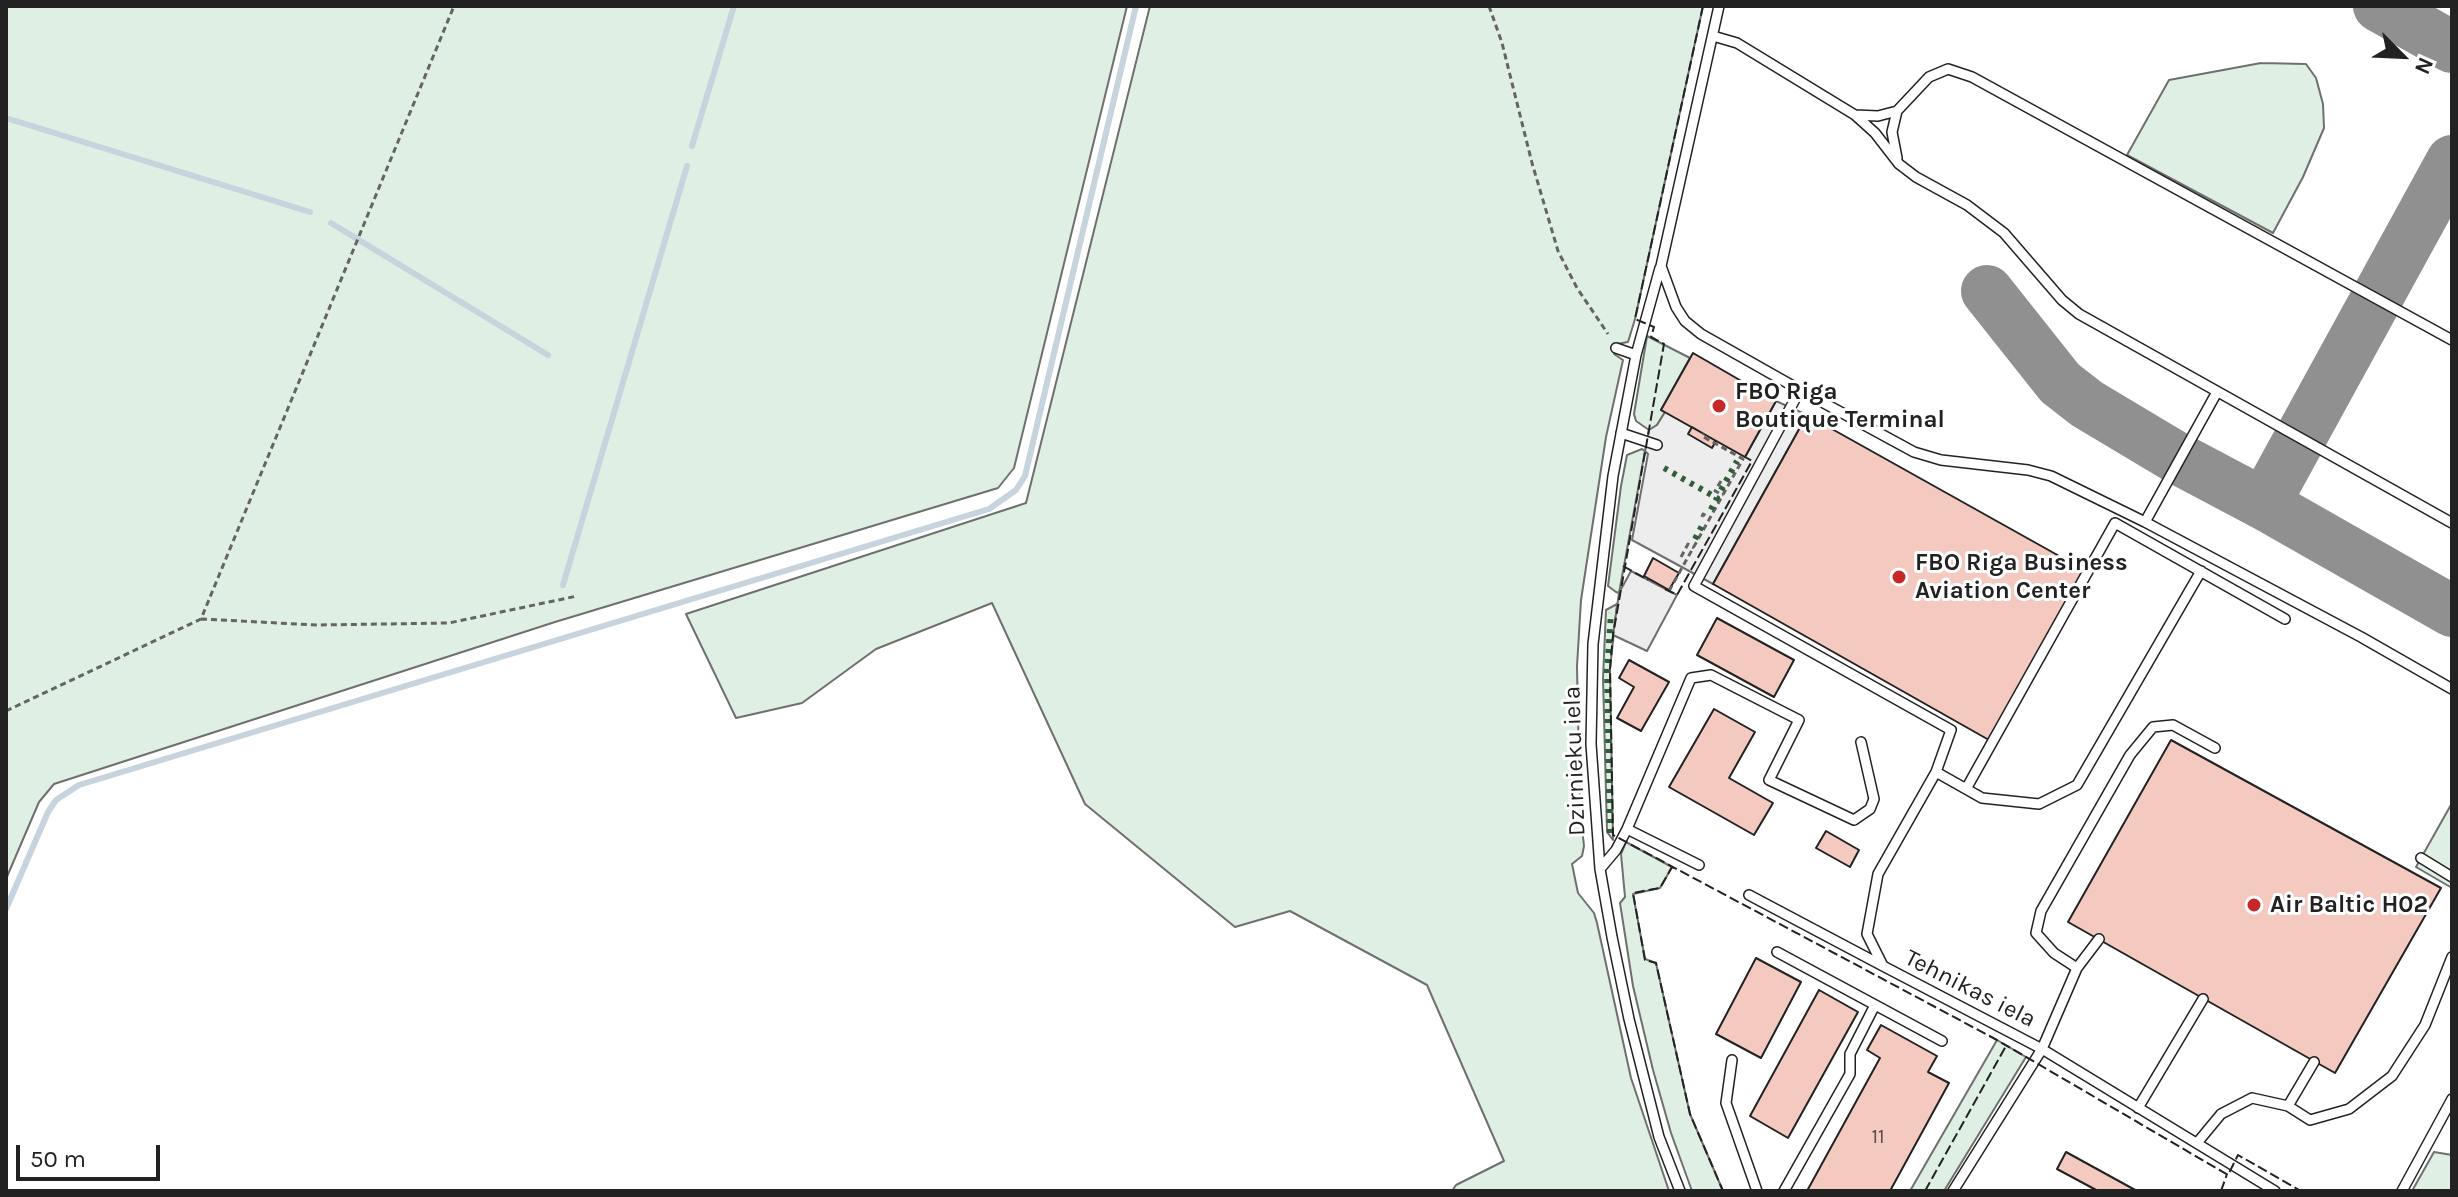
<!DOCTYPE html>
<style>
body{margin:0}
#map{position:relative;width:2458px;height:1197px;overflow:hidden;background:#fff;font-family:Karla,sans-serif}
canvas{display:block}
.frame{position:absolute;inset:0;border:8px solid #222;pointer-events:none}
.north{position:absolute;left:2362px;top:16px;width:80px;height:80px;-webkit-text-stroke:6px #fff;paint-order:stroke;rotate:114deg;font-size:22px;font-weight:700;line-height:32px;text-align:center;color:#222}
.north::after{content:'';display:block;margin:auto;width:28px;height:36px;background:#222;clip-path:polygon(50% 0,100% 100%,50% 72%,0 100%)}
.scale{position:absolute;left:16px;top:1145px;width:144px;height:36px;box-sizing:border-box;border:4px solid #222;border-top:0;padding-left:10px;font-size:24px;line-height:28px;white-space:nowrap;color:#222;-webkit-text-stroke:6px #fff;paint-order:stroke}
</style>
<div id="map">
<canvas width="2458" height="1197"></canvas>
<div class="frame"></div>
<div class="north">N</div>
<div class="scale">50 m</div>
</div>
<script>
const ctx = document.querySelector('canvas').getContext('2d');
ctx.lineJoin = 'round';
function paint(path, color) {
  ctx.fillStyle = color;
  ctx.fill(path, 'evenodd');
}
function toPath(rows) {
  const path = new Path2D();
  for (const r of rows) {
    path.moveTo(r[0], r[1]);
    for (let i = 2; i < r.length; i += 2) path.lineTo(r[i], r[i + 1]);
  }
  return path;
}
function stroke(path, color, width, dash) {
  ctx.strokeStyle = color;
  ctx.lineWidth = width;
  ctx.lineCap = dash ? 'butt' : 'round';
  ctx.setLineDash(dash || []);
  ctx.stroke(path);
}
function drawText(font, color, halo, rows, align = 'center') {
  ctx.font = font + ' Karla,sans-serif';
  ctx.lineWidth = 6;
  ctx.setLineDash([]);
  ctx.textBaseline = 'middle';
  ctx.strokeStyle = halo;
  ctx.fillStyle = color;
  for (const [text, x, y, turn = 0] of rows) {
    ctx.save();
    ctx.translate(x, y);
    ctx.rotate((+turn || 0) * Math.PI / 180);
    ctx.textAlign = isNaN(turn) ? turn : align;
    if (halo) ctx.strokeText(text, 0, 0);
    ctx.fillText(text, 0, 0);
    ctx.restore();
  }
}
const green = toPath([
 [6,6,1127,6,1014,468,998,488,555,622,54,784,39,802,6,879,6,6],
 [1150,6,1703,6,1635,319,1628,342,1617,344,1614,354,1623,360,1606,437,1581,600,1577,666,1580,810,1584,846,1582,856,1572,864,1578,893,1594,913,1597,923,1631,1078,1669,1191,1452,1191,1456,1185,1504,1161,1427,985,1290,911,1235,927,1085,804,992,603,876,649,802,703,736,718,686,614,1026,503,1150,6],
 [2261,63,2306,64,2316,78,2323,104,2324,128,2303,177,2273,233,2127,155,2169,80,2261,63],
 [1647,336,1690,358,1661,410,1665,412,1657,425,1649,430,1636,421,1634,414,1647,336],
 [1642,449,1645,451,1619,593,1616,592,1608,586,1621,486,1627,455,1642,449],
 [1617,604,1610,669,1613,840,1607,832,1603,678,1606,610,1617,604],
 [2452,803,2452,888,2416,867,2452,803],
 [1626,842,1672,867,1660,888,1633,894,1645,959,1656,963,1690,1114,1723,1191,1692,1191,1671,1133,1653,1070,1633,986,1620,903,1625,897,1621,854,1626,842],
 [1997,1040,2026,1057,1944,1191,1910,1191,1997,1040],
 [2434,1152,2452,1155,2452,1191,2412,1191,2434,1152]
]);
paint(green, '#e0efe3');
stroke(green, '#6f6f6f', 2);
const parking = toPath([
 [1776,401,1807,415,1713,584,1632,540,1648,454,1645,451,1649,430,1657,425,1665,412,1745,457,1776,401],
 [1631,571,1677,595,1647,651,1613,635,1619,593,1631,571]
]);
paint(parking, '#ededed');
stroke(parking, '#6f6f6f', 2);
stroke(toPath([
 [6,118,310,212],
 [692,146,734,6],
 [331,223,548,355],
 [563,585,687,166],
 [6,909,48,812,56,800,79,785,989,509,1016,490,1025,476,1136,6]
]), '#c7d3dd', 6);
stroke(toPath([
 [2379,6,2452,47],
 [1987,291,2060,383,2087,404,2179,459,2264,504,2452,611],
 [2264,504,2452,161]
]), '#909090', 52);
const building = toPath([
 [1693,353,1776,401,1745,457,1661,410,1693,353],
 [1807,415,2086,571,1989,740,1713,584,1807,415],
 [1692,427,1716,441,1712,448,1688,434,1692,427],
 [1653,558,1679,573,1669,590,1644,576,1653,558],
 [1717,618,1794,660,1774,697,1697,655,1717,618],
 [1629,660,1669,682,1641,731,1617,718,1634,687,1619,678,1629,660],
 [1714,709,1755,732,1729,778,1773,803,1754,835,1669,787,1714,709],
 [2171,740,2441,888,2335,1073,2068,922,2171,740],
 [1826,831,1859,850,1850,867,1816,848,1826,831],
 [1756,958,1801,982,1761,1058,1716,1034,1756,958],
 [1819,990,1858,1012,1788,1138,1750,1116,1819,990],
 [1881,1025,1937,1056,1928,1072,1949,1083,1890,1191,1807,1191,1880,1058,1867,1050,1881,1025],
 [2066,1152,2137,1191,2098,1191,2057,1169,2066,1152]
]);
paint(building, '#f3c9c0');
stroke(building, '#222', 2);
const lane = toPath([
 [1719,6,1661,266,1676,307,1685,321,1701,334,1800,390,1694,586,1951,730,1936,772],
 [1713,36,1737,43,1855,115,1875,133,1899,164,1916,177,1967,205,2004,233,2062,300,2079,314,2452,523],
 [1897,111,1892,132,1897,158],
 [1855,115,1878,116,1897,111,1929,77,1948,69,1972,77,2452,340],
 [1660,268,1636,355,1613,476,1593,644,1591,744,1600,869,1612,937,1629,1019,1659,1137,1680,1191],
 [1616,348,1636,355],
 [1800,390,1914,452,1941,460,2028,470,2051,476,2145,522,2217,392],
 [1621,433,1657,445],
 [2145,522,2361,637,2452,689],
 [2201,571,2077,785,2039,804,1982,798,1936,772,1878,874,1867,934,1883,966,2042,1049,2275,1191],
 [1966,789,2115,523,2285,619],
 [1627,829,1699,865],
 [2421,858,2452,877],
 [1600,869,1616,850,1627,829,1691,678,1711,675,1799,720,1769,780,1854,820,1870,809,1874,799,1861,742],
 [1749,895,1883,966],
 [1777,952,1942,1041],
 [2077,968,2054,953,2036,933,2041,911,2130,755,2153,727,2173,725,2215,748],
 [1732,1060,1726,1103,1757,1191],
 [2288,1106,2314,1062],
 [2138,1108,2203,999],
 [2197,1143,2221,1114,2252,1098,2288,1106,2310,1120,2349,1109,2392,1076,2425,1025,2452,957],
 [1784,1191,1850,1074,1850,1054,1875,1005],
 [1953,1191,2042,1049,2077,968,2099,939],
 [2402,1191,2452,1099]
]);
stroke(lane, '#222', 12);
stroke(toPath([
 [1489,6,1502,43,1532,163,1558,251,1577,288,1608,334],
 [1721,481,1715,491,1723,495],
 [1702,517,1703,514,1710,518],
 [1681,557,1688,544,1694,548],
 [1669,591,1743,459,1702,436,1704,434],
 [201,619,317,625,449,623,577,596],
 [6,711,201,619,454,6]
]), '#646464', 3, [6, 4]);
stroke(lane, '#fff', 9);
stroke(toPath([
 [1664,468,1717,498,1709,513],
 [1721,490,1737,461],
 [1695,539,1704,522],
 [1610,833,1607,671,1611,613]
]), '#2f5e38', 6, [4, 6]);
stroke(toPath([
 [1703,6,1635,319,1654,327,1651,337,1664,344,1613,635,1610,669,1613,835,1997,1040,2228,1175,2238,1155,2301,1191],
 [1623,566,1648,580],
 [1665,589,1677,595,1752,461,1745,457],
 [1674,868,1672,867,1660,888,1633,893,1645,960,1656,963,1690,1114,1723,1191],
 [1925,1191,2006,1046],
 [2221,1191,2227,1174]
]), '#222', 2, [10, 4]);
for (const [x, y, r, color] of [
 [1719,406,8,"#c62828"],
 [1899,577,8,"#c62828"],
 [2254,905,8,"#c62828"]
]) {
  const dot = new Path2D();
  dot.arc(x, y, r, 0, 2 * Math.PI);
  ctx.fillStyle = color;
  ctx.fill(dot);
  stroke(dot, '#fff', 3);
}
drawText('20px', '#564c4a', null, [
 ["11",1878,1137]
]);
drawText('bold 24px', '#222', '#fff', [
 ["FBO Riga",1735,392],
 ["Boutique Terminal",1735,420],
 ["FBO Riga Business",1915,563],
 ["Aviation Center",1915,591],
 ["Air Baltic H02",2270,905]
], 'left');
drawText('24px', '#222', '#fff', [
 ["Dzirnieku iela",1575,761,-92],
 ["Tehnikas iela",1970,989,27]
]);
</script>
